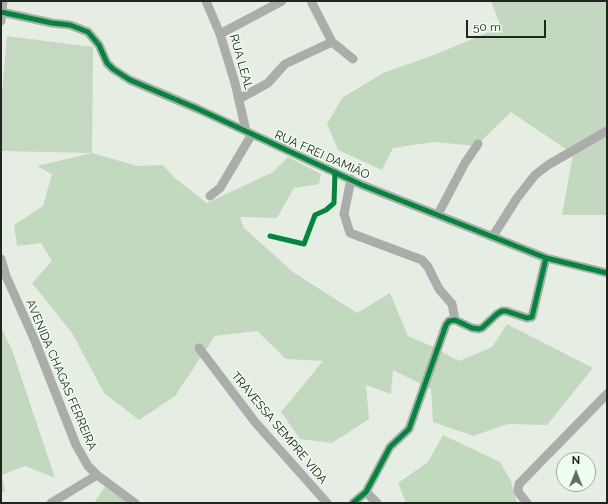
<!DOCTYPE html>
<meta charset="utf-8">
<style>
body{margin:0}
#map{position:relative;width:608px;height:504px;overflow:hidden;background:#e6eee4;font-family:Raleway,sans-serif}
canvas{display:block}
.frame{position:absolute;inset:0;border:2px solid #202520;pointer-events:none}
.north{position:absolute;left:556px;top:452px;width:40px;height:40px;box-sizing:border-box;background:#f0feef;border:1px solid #9da79c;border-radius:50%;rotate:0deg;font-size:11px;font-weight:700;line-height:16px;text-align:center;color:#202520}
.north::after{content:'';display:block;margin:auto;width:14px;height:18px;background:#656b65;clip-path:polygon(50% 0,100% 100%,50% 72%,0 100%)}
.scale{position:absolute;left:466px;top:20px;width:80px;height:18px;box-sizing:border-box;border:2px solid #202520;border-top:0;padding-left:5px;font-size:12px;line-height:14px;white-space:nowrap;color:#202520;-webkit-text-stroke:3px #f0feef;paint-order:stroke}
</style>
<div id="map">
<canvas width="608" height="504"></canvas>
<div class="frame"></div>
<div class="north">N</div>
<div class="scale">50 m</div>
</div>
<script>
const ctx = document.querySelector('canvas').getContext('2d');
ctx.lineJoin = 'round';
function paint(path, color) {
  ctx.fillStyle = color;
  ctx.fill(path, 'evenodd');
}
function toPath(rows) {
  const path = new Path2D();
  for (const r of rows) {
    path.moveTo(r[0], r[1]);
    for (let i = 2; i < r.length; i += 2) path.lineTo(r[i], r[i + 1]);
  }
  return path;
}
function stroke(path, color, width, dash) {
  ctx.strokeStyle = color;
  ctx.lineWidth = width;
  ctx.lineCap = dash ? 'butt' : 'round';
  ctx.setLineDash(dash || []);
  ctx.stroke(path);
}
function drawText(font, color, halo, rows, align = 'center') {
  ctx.font = font + ' Raleway,sans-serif';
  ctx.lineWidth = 3;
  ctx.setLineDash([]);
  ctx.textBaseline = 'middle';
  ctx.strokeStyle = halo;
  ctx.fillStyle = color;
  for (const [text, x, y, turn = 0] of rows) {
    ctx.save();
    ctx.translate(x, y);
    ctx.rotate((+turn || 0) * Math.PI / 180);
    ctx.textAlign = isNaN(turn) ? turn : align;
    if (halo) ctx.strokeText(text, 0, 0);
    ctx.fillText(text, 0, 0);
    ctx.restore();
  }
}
paint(toPath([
 [7,36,93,47,92,153,1,151,1,104]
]), '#c4d8c2');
paint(toPath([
 [491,1,607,1,607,215,562,215,573,154,511,112,476,146,434,142,393,148,382,170,338,150,327,124,342,98,383,73,439,53,484,34,500,25],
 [92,153,137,166,163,165,175,178,207,203,273,172,288,157,321,174,319,184,294,188,277,218,240,217,244,228,293,272,357,313,390,293,408,336,431,346,459,361,492,347,507,324,593,368,547,425,508,424,473,436,433,422,431,389,393,370,391,394,366,385,369,419,332,443,300,439,281,412,323,361,286,359,257,331,215,336,175,396,139,420,104,393,72,333,32,283,52,261,41,243,17,246,14,225,43,206,52,174,37,166],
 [1,327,12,350,55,478,25,466,2,475,5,491,1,493],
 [443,435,500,462,511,481,517,503,406,503,398,483,428,462],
 [106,485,128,503,94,503]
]), '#c2d9c0');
stroke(toPath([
 [206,1,220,34,235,83,246,131],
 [311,1,332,42,353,59],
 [1,12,52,23,70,25,88,32,99,45,107,63,113,69,130,80,198,109,362,185,546,258,607,273],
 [1,21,3,1],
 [220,34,282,1],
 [239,99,268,83,285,64,332,42],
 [351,179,344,214,350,233,422,260,428,267,439,289,452,304,455,320],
 [210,196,220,188,252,134],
 [438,214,465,163,478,144],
 [493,236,517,198,535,175,548,165,607,131],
 [1,259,6,276,35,341,76,445,88,466,97,475,135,503],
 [199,348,255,422,327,503],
 [366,492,377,503],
 [51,503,97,475],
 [353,503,366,492,390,447,409,429,446,325,449,321,455,320,472,328,479,329,482,328,497,314,502,311,506,311,527,318,532,317,546,258],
 [527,503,519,493,518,490,519,484,607,394]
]), '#aaada9', 9);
stroke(toPath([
 [1,12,52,23,70,25,88,32,99,45,107,63,113,69,130,80,198,109,362,185,546,258,607,273],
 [270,236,304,244,315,215,326,210,334,203,335,172],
 [353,503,366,492,390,447,409,429,446,325,449,321,455,320,472,328,479,329,482,328,497,314,502,311,506,311,527,318,532,317,546,258]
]), '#00873e', 5);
drawText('12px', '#202520', '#f0feef', [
 ["RUA LEAL",241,62,74],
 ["RUA FREI DAMIÃO",322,155,24],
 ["AVENIDA CHAGAS FERREIRA",61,375,67],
 ["TRAVESSA SEMPRE VIDA",279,428,50]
]);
</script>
